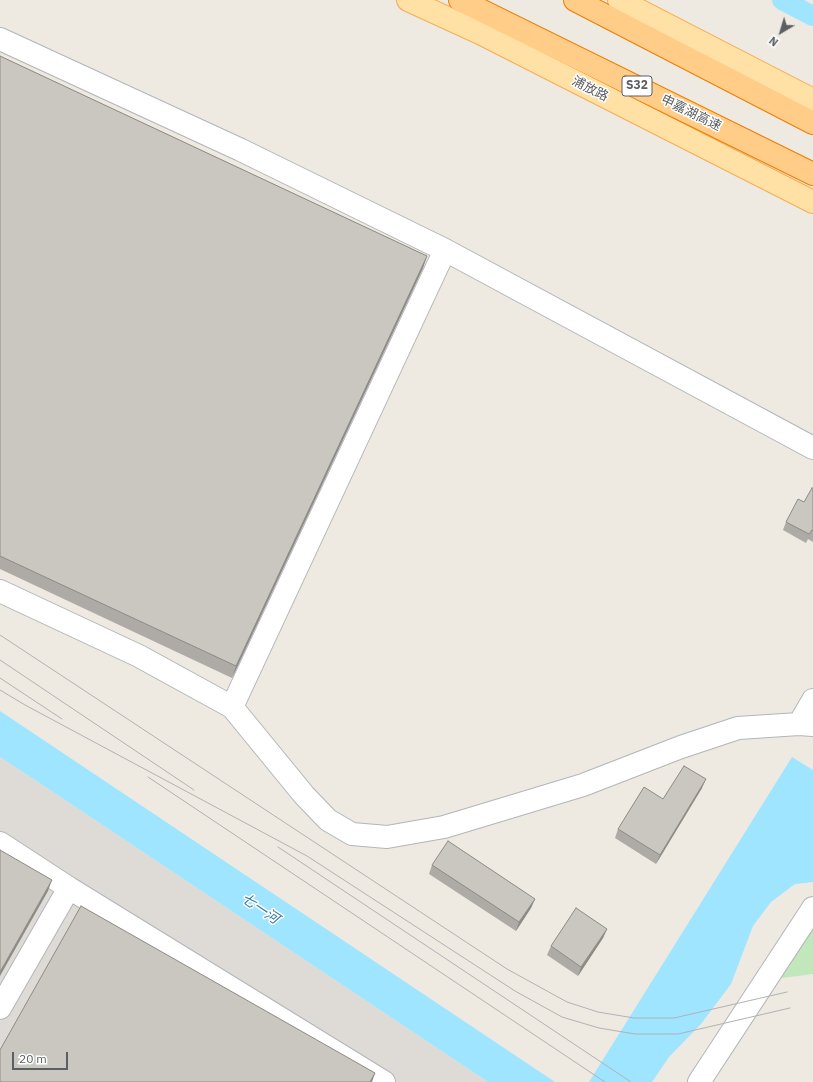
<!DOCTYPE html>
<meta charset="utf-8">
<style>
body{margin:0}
#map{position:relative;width:813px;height:1082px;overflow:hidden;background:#eee9e1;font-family:"IBM Plex Sans",sans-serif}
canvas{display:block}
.north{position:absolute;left:761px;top:12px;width:40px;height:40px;-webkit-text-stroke:3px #fff;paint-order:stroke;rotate:218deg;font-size:11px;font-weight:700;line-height:16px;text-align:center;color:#5a5f63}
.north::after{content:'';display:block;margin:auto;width:14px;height:18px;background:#5a5f63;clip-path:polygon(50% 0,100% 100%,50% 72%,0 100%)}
.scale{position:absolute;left:12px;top:1052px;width:56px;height:18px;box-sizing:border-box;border:2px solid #5a5f63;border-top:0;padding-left:5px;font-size:12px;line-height:14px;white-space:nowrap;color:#5a5f63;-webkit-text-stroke:3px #fff;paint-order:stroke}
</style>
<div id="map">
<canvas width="813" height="1082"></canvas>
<div class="north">N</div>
<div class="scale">20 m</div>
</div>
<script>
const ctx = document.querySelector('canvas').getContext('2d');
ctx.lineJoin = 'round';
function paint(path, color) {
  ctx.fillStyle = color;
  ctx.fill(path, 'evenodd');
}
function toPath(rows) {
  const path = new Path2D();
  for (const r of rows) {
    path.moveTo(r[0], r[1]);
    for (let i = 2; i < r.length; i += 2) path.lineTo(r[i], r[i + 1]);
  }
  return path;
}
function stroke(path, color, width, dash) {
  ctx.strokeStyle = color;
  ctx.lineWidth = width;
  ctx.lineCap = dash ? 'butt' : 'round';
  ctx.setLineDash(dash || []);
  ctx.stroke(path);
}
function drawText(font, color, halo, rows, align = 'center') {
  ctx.font = font + ' "IBM Plex Sans","Noto Sans SC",sans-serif';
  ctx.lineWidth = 3;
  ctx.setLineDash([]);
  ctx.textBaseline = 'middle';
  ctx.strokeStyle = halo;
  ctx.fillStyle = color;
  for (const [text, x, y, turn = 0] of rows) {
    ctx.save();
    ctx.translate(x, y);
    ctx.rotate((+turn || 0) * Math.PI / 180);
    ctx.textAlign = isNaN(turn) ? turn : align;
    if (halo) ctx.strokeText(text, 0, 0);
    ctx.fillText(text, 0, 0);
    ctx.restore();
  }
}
paint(toPath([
 [0,757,41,784,488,1082,0,1082]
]), '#dedbd6');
paint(toPath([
 [813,917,813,974,774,979]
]), '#c3e7bc');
paint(toPath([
 [0,711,555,1082,488,1082,41,784,0,757],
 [792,757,813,770,813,882,795,884,771,902,753,926,731,984,701,1024,669,1057,652,1082,589,1082]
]), '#a0e5ff');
stroke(toPath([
 [782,0,813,16]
]), '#a0e5ff', 20);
const minor = toPath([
 [0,39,241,150,445,250,813,448],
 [0,591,139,656,232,707,304,795,328,820,352,834,387,837,444,827,583,785,681,747,738,728,799,724,813,725],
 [232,707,445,250],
 [799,724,813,700],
 [0,843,69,888,384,1082],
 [0,1008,69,888],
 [699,1082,813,908]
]);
const major = toPath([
 [408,0,480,33,813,202],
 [619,0,813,100]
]);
const highway = toPath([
 [460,0,813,174],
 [575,0,813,123]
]);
stroke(minor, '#b2b6ba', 24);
stroke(major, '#f7ad51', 24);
stroke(highway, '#ef7d00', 24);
stroke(minor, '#fff', 22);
stroke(major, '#ffe1a5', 22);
stroke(highway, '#ffcd87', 22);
stroke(toPath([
 [0,635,507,969,567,1002,598,1012,634,1018,674,1018,787,992],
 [0,660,194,790],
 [0,678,62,719],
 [0,690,25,705,307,856,515,991,562,1017,599,1028,635,1034,678,1034,790,1008],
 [148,777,605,1082],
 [278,847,631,1082]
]), '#b1b2b3', 1);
paint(toPath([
 [0,56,427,256,423,268,232,678,0,569],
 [813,488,813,542,808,539,806,543,783,530,786,522,804,502],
 [702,788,656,864,615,838,618,829,663,799],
 [432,865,535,899,531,908,516,931,429,874],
 [607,929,603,938,578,976,547,955,551,946]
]), '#aeaaa5');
paint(toPath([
 [427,256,423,268,232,678,236,666],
 [706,779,702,788,656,864,660,855],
 [52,880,48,891,0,976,0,972],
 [535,899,531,908,516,931,519,922],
 [607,929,603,938,578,976,581,967],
 [375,1073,372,1082,370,1082]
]), '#8d8b86');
const building = toPath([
 [0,56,427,256,236,666,0,556,0,56],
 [812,488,813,488,813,531,812,530,809,534,786,522,798,499,804,502,812,488],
 [684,766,706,779,660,855,618,829,644,787,663,799,684,766],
 [448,841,535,899,519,922,432,865,448,841],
 [0,850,52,880,0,972,0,850],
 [81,906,375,1073,370,1082,0,1082,0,1050,81,906],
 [576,908,607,929,581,967,551,946,576,908]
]);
paint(building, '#cac6c0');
stroke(building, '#8d8b86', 1);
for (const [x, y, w] of [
 [637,86,30]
]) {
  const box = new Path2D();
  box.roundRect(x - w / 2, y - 10, w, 20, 3);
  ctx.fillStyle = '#fff';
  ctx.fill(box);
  stroke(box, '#5a5f63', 1);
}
drawText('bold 12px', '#5a5f63', null, [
 ["S32",637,86]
]);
drawText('13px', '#5a5f63', '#fff', [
 ["浦放路",590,89,27],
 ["申嘉湖高速",691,113,26]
]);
drawText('italic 14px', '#347ca3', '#fff', [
 ["七一河",260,909,34]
]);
</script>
